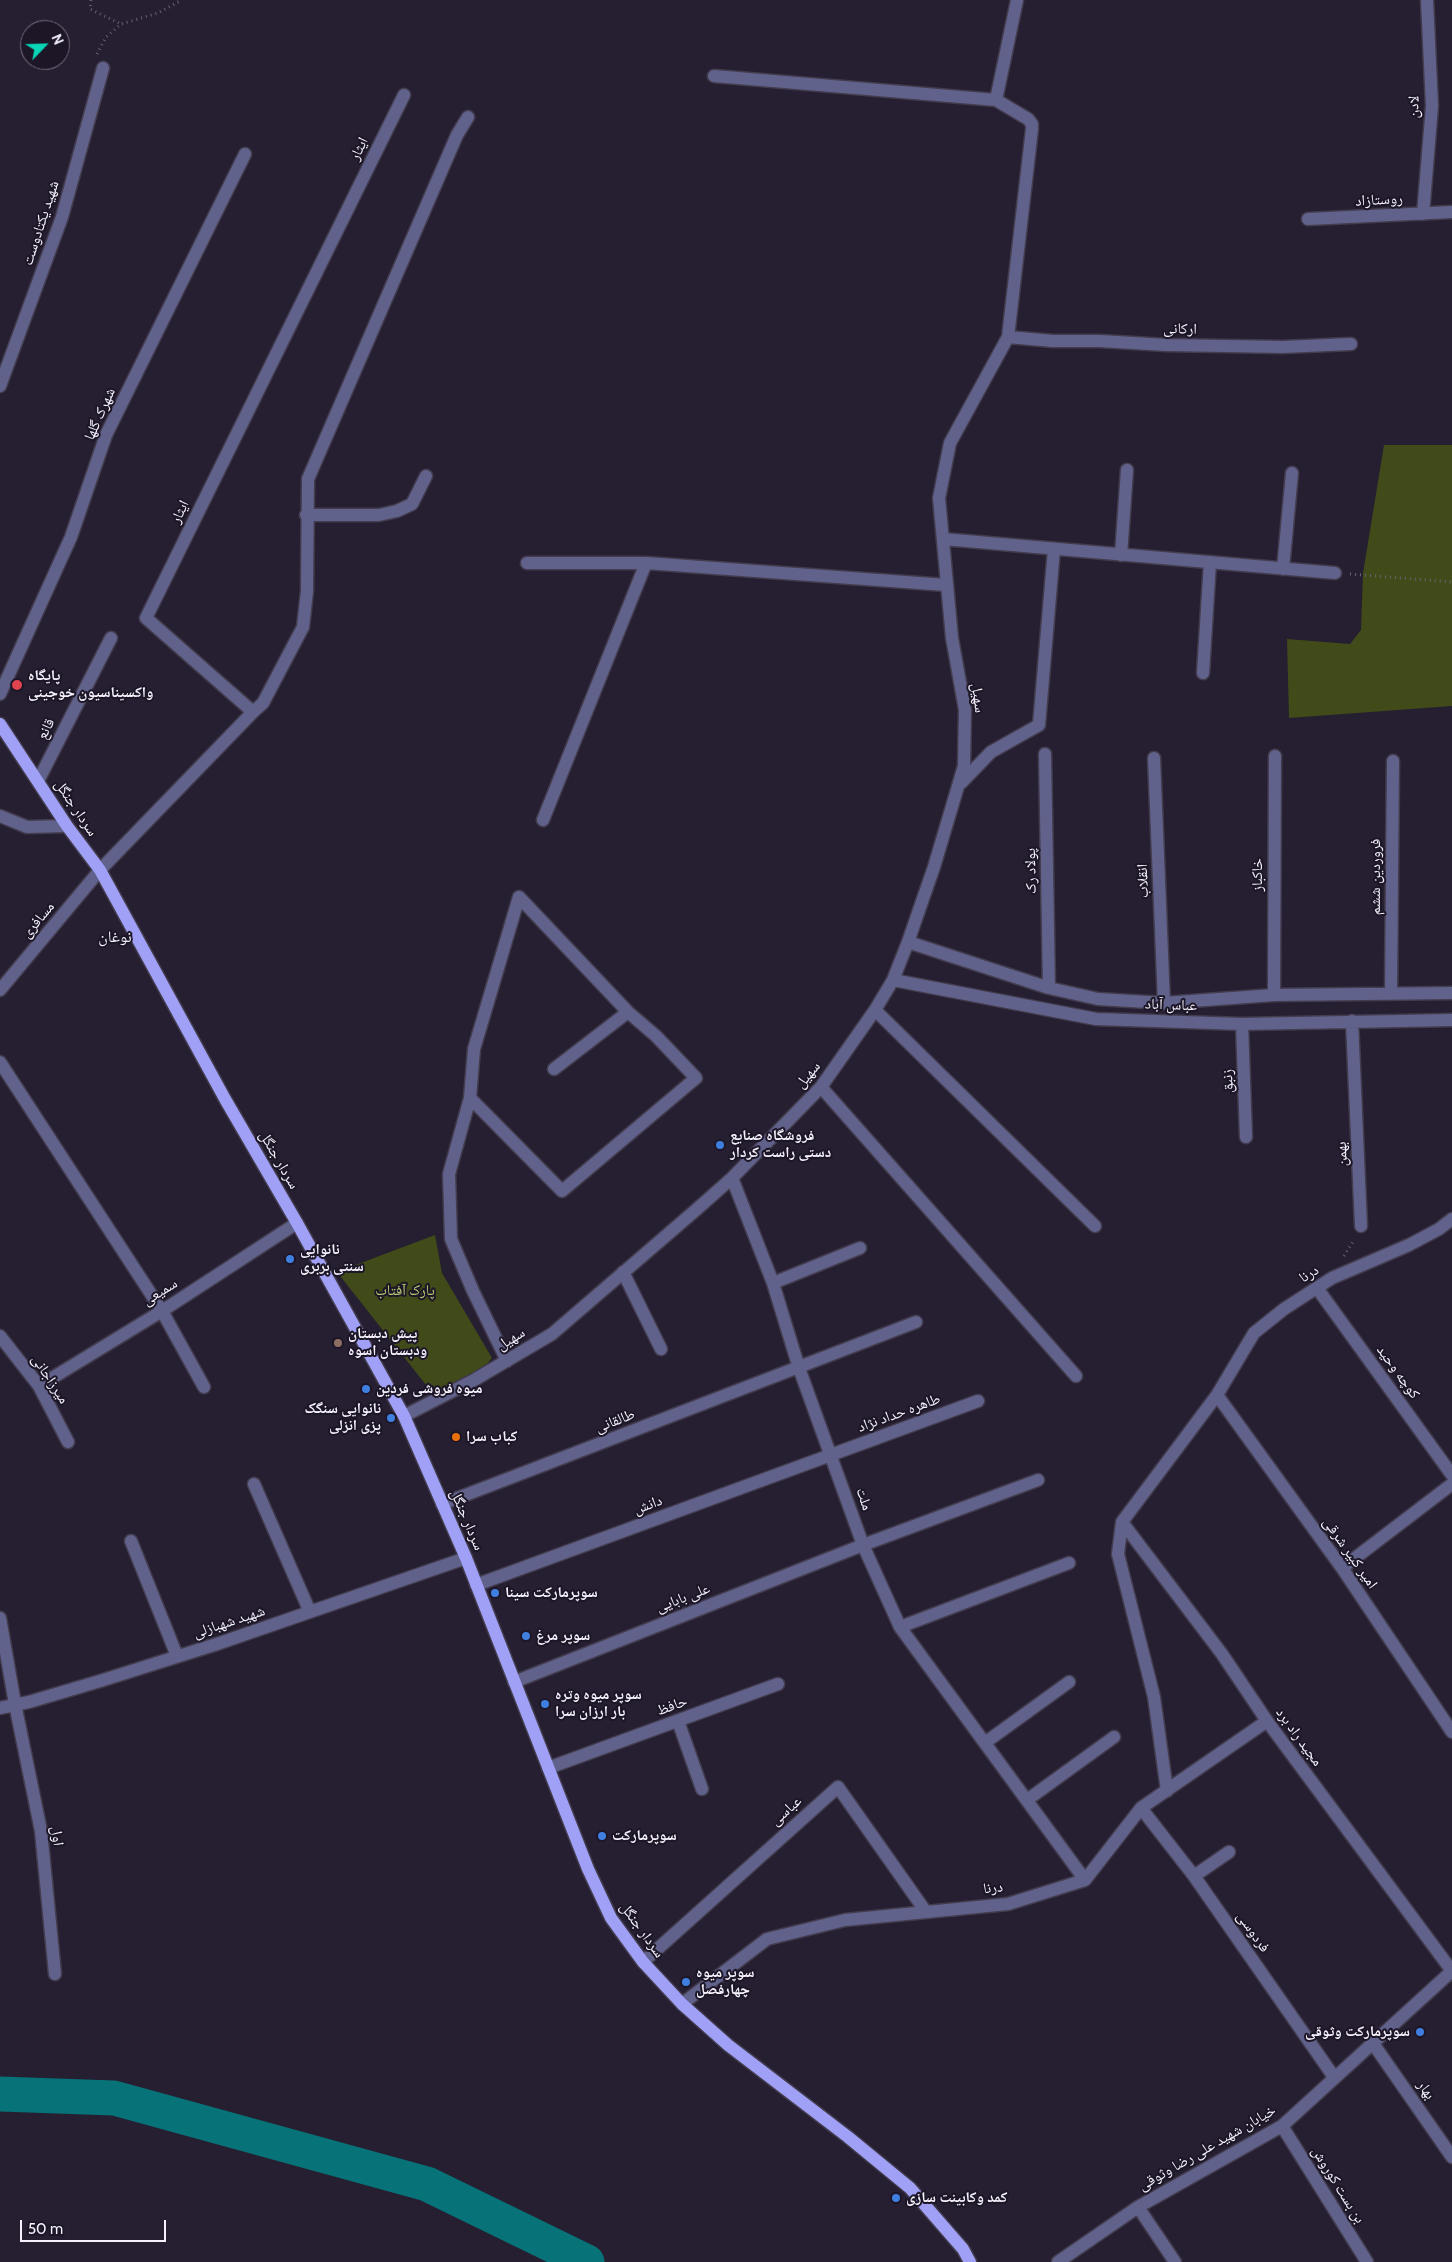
<!DOCTYPE html>
<meta charset="utf-8">
<style>
body{margin:0}
#map{position:relative;width:1452px;height:2262px;overflow:hidden;background:#251f31;font-family:Cabin,sans-serif}
canvas{display:block}
.north{position:absolute;left:20px;top:20px;width:50px;height:50px;box-sizing:border-box;background:#1c1627;border:1px solid #736e7d;border-radius:50%;rotate:66deg;font-size:14px;font-weight:700;line-height:20px;text-align:center;color:#f5f1fd}
.north::after{content:'';display:block;margin:auto;width:18px;height:22px;background:#08d5b5;clip-path:polygon(50% 0,100% 100%,50% 72%,0 100%)}
.scale{position:absolute;left:20px;top:2220px;width:146px;height:22px;box-sizing:border-box;border:2px solid #f5f1fd;border-top:0;padding-left:6px;font-size:15px;line-height:18px;white-space:nowrap;color:#f5f1fd;-webkit-text-stroke:4px #1c1627;paint-order:stroke}
</style>
<div id="map">
<canvas width="1452" height="2262"></canvas>
<div class="north">N</div>
<div class="scale">50 m</div>
</div>
<script>
const ctx = document.querySelector('canvas').getContext('2d');
ctx.lineJoin = 'round';
function paint(path, color) {
  ctx.fillStyle = color;
  ctx.fill(path, 'evenodd');
}
function toPath(rows) {
  const path = new Path2D();
  for (const r of rows) {
    path.moveTo(r[0], r[1]);
    for (let i = 2; i < r.length; i += 2) path.lineTo(r[i], r[i + 1]);
  }
  return path;
}
function stroke(path, color, width, dash) {
  ctx.strokeStyle = color;
  ctx.lineWidth = width;
  ctx.lineCap = dash ? 'butt' : 'round';
  ctx.setLineDash(dash || []);
  ctx.stroke(path);
}
function drawText(font, color, halo, rows, align = 'center') {
  ctx.font = font + ' Cabin,"Noto Naskh Arabic",sans-serif';
  ctx.lineWidth = 4;
  ctx.setLineDash([]);
  ctx.textBaseline = 'middle';
  ctx.strokeStyle = halo;
  ctx.fillStyle = color;
  for (const [text, x, y, turn = 0] of rows) {
    ctx.save();
    ctx.translate(x, y);
    ctx.rotate((+turn || 0) * Math.PI / 180);
    ctx.textAlign = isNaN(turn) ? turn : align;
    if (halo) ctx.strokeText(text, 0, 0);
    ctx.fillText(text, 0, 0);
    ctx.restore();
  }
}
paint(toPath([
 [1384,445,1452,445,1452,706,1289,718,1287,639,1350,644,1361,630,1363,573],
 [435,1235,442,1273,492,1358,474,1380,437,1399,337,1272]
]), '#414a19');
stroke(toPath([
 [0,2094,114,2098,427,2184,587,2262]
]), '#077277', 35);
const minor = toPath([
 [714,76,996,100],
 [1423,214,1432,106,1427,0],
 [1308,219,1452,212],
 [1008,337,1053,341,1100,341,1166,345,1283,347,1351,344],
 [0,386,62,217,103,68],
 [306,515,379,515,397,511,412,504,426,476],
 [943,539,1335,573],
 [1121,555,1127,470],
 [527,563,646,563,946,585],
 [1283,569,1292,473],
 [1203,673,1210,562],
 [0,694,71,537,106,435,245,154],
 [253,712,263,703,303,627,307,591,308,479,457,135,468,117],
 [1045,754,1049,988],
 [1154,758,1164,1003],
 [38,781,111,638],
 [961,783,991,752,1039,725,1054,549],
 [0,816,27,827,67,826],
 [543,820,646,563],
 [908,942,1049,988,1098,999,1164,1003,1274,995,1452,993],
 [893,980,1096,1019,1242,1024,1452,1020],
 [0,990,100,870,253,712,146,618,404,95],
 [1391,994,1393,761],
 [1274,995,1275,756],
 [875,1010,1095,1226],
 [1352,1021,1361,1226],
 [1242,1024,1246,1137],
 [0,1062,162,1311,204,1387],
 [554,1069,628,1012],
 [821,1087,1076,1376],
 [470,1098,562,1191,696,1078,656,1036,628,1012,519,897,474,1049,470,1098,449,1174,451,1239,473,1291,507,1361],
 [732,1178,773,1283,799,1368,863,1545,900,1627,1085,1880],
 [623,1272,661,1349],
 [773,1283,860,1248],
 [1317,1288,1452,1475],
 [0,1336,39,1386,68,1442],
 [39,1386,162,1311,297,1223],
 [1217,1395,1342,1568,1452,1732],
 [404,1416,474,1380,552,1334,697,1209,732,1178,821,1087,875,1010,893,980,908,942,934,867,964,766,965,710,952,638,939,498,950,443,1008,337,1032,129,1032,124,1028,119,996,100,1017,0],
 [254,1484,310,1612],
 [442,1504,916,1322],
 [1122,1522,1222,1654,1267,1721,1452,1971],
 [131,1541,177,1656],
 [1342,1568,1452,1484],
 [476,1585,978,1401],
 [0,1618,15,1704,41,1831,55,1974],
 [900,1627,1069,1563],
 [514,1682,863,1545,1038,1480],
 [0,1708,29,1702,100,1681,217,1644,466,1558],
 [678,1721,702,1789],
 [986,1742,1069,1682],
 [548,1768,778,1684],
 [1167,1791,1154,1697,1118,1554,1122,1522,1217,1395,1254,1333,1284,1309,1332,1278,1409,1245,1439,1229,1452,1219],
 [1027,1800,1114,1737],
 [1141,1808,1194,1876,1334,2077],
 [1194,1876,1229,1852],
 [643,1962,838,1787,926,1912],
 [682,2004,767,1939,845,1920,1008,1904,1085,1880,1141,1808,1267,1721],
 [1372,2042,1452,2157],
 [1282,2126,1367,2262],
 [1138,2207,1175,2262],
 [1058,2262,1138,2207,1282,2126,1452,1971]
]);
const major = toPath([
 [0,724,67,826,100,870,225,1099,297,1223,404,1416,466,1558,588,1869,611,1918,643,1962,682,2004,728,2045,848,2137,910,2188,963,2249,970,2262]
]);
stroke(minor, '#423c4e', 15);
stroke(major, '#423c4e', 15);
stroke(toPath([
 [91,0,90,9,121,24],
 [97,54,106,37,121,24,158,13,182,0],
 [1350,574,1452,582],
 [1344,1256,1354,1240]
]), '#676272', 3, [1, 4]);
stroke(minor, '#61628b', 12);
stroke(major, '#a0a1f6', 12);
for (const [x, y, r, color] of [
 [17,685,6,"#e0444e"],
 [720,1145,5,"#3f7fe0"],
 [290,1259,5,"#3f7fe0"],
 [338,1343,5,"#8d6e63"],
 [366,1389,5,"#3f7fe0"],
 [391,1418,5,"#3f7fe0"],
 [456,1437,5,"#e8710a"],
 [495,1593,5,"#3f7fe0"],
 [526,1636,5,"#3f7fe0"],
 [545,1704,5,"#3f7fe0"],
 [602,1836,5,"#3f7fe0"],
 [686,1982,5,"#3f7fe0"],
 [1420,2032,5,"#3f7fe0"],
 [896,2198,5,"#3f7fe0"]
]) {
  const dot = new Path2D();
  dot.arc(x, y, r, 0, 2 * Math.PI);
  ctx.fillStyle = color;
  ctx.fill(dot);
  stroke(dot, '#1c1627', 2);
}
drawText('15px', '#f5f1fd', '#1c1627', [
 ["لادن",1414,107,-89],
 ["ایثار",359,149,-64],
 ["روستازاد",1379,200,-3],
 ["شهید یکتادوست",41,223,-72],
 ["ارکانی",1180,329,1],
 ["شهرک گلها",100,414,-66],
 ["ایثار",180,512,-64],
 ["سهیل",978,698,83],
 ["قانع",46,729,-63],
 ["سردار جنگل",76,808,56],
 ["پولاد رک",1031,871,-91],
 ["خاکباز",1258,875,-90],
 ["فروردین ششم",1376,877,-90],
 ["انقلاب",1143,881,-92],
 ["مسافری",38,920,-50],
 ["عباس آباد",1171,1005,2],
 ["سهیل",808,1075,-50],
 ["زنبق",1228,1081,-92],
 ["بهمن",1342,1154,-93],
 ["سردار جنگل",279,1160,60],
 ["درنا",1309,1274,-33],
 ["سمیعی",160,1292,-32],
 ["سهیل",511,1339,-31],
 ["کوچه وحید",1398,1372,54],
 ["میرزاجانی",50,1379,57],
 ["طاهره حداد نژاد",899,1413,-20],
 ["طالقانی",615,1421,-21],
 ["ملت",864,1499,71],
 ["دانش",648,1505,-20],
 ["سردار جنگل",467,1520,67],
 ["امیر کبیر شرقی",1350,1553,55],
 ["علی بابایی",683,1598,-21],
 ["شهید شهبازلی",229,1622,-18],
 ["حافظ",672,1706,-20],
 ["مجید راد برد",1299,1737,54],
 ["عباسی",786,1811,-42],
 ["اول",57,1836,83],
 ["درنا",993,1888,-7],
 ["سردار جنگل",642,1930,54],
 ["فردوسی",1253,1932,55],
 ["بهار",1426,2090,55],
 ["خیابان شهید علی رضا وثوقی",1207,2148,-30],
 ["بن بست کوروش",1338,2185,58]
]);
drawText('bold 15px', '#f5f1fd', '#1c1627', [
 ["پایگاه",28,676],
 ["واکسیناسیون خوجینی",28,693],
 ["فروشگاه صنایع",730,1136],
 ["دستی راست کردار",730,1153],
 ["نانوایی",300,1250],
 ["سنتی بربری",300,1267],
 ["پیش دبستان",348,1334],
 ["ودبستان اسوه",348,1351],
 ["میوه فروشی فردین",376,1389],
 ["نانوایی سنگک",381,1409,"right"],
 ["پزی انزلی",381,1426,"right"],
 ["کباب سرا",466,1437],
 ["سوپرمارکت سینا",505,1593],
 ["سوپر مرغ",536,1636],
 ["سوپر میوه وتره",555,1695],
 ["بار ارزان سرا",555,1712],
 ["سوپرمارکت",612,1836],
 ["سوپر میوه",696,1973],
 ["چهارفصل",696,1990],
 ["سوپرمارکت وثوقی",1410,2032,"right"],
 ["کمد وکابینت سازی",906,2198]
], 'left');
drawText('15px', '#bbcd76', '#1c1627', [
 ["پارک آفتاب",405,1291]
]);
drawText('16px', '#f5f1fd', '#1c1627', [
 ["نوغان",115,937]
]);
</script>
